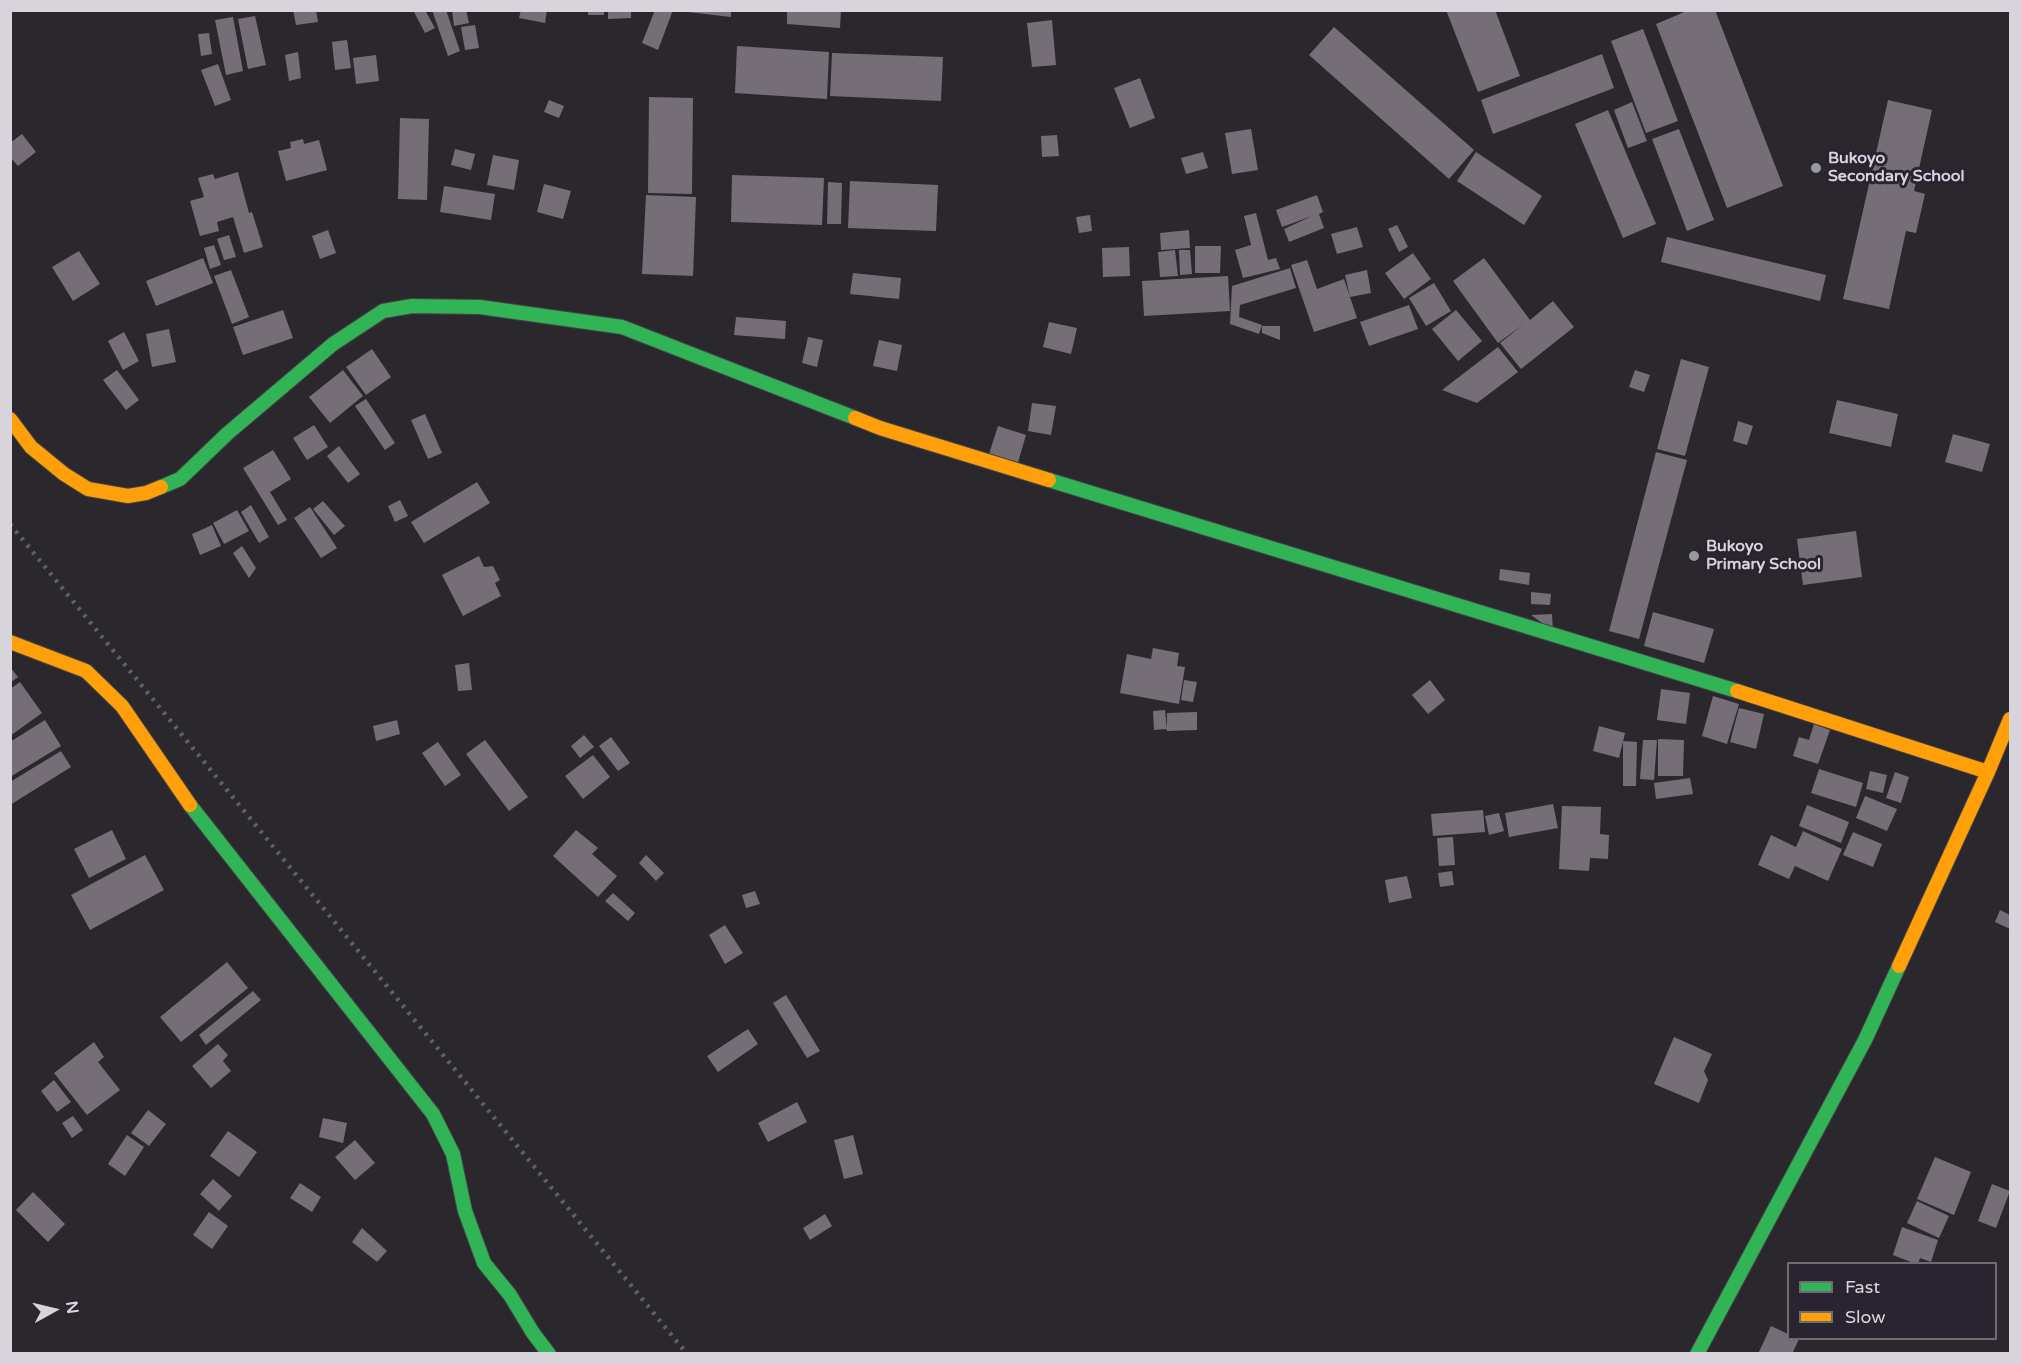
<!DOCTYPE html>
<style>
body{margin:0}
#map{position:relative;width:2021px;height:1364px;overflow:hidden;background:#2a282d;font-family:"Varela Round",sans-serif}
canvas{display:block}
.frame{position:absolute;inset:0;border:12px solid #d7d4dc;pointer-events:none}
.legend{position:absolute;left:1787px;top:1262px;width:210px;height:78px;box-sizing:border-box;background:#292530;border:2px solid #6f6b75;margin:0;padding:8px 10px;list-style:none;font-size:18px;color:#d7d4dc}
.legend li{display:flex;align-items:center;gap:12px;height:30px}
.legend b{width:30px;border:2px solid #6f6b75}
.north{position:absolute;left:24px;top:1280px;width:60px;height:60px;-webkit-text-stroke:4px #292530;paint-order:stroke;rotate:82deg;font-size:16px;font-weight:700;line-height:24px;text-align:center;color:#d7d4dc}
.north::after{content:'';display:block;margin:auto;width:21px;height:27px;background:#d7d4dc;clip-path:polygon(50% 0,100% 100%,50% 72%,0 100%)}
</style>
<div id="map">
<canvas width="2021" height="1364"></canvas>
<div class="frame"></div>
<ul class="legend">
<li><b style="height:8px;background:#30b455"></b>Fast</li>
<li><b style="height:8px;background:#ff9f0a"></b>Slow</li>
</ul>
<div class="north">N</div>
</div>
<script>
const ctx = document.querySelector('canvas').getContext('2d');
ctx.lineJoin = 'round';
function paint(path, color) {
  ctx.fillStyle = color;
  ctx.fill(path, 'evenodd');
}
function toPath(rows) {
  const path = new Path2D();
  for (const r of rows) {
    path.moveTo(r[0], r[1]);
    for (let i = 2; i < r.length; i += 2) path.lineTo(r[i], r[i + 1]);
  }
  return path;
}
function stroke(path, color, width, dash) {
  ctx.strokeStyle = color;
  ctx.lineWidth = width;
  ctx.lineCap = dash ? 'butt' : 'round';
  ctx.setLineDash(dash || []);
  ctx.stroke(path);
}
function drawText(font, color, halo, rows, align = 'center') {
  ctx.font = font + ' "Varela Round",sans-serif';
  ctx.lineWidth = 6;
  ctx.setLineDash([]);
  ctx.textBaseline = 'middle';
  ctx.strokeStyle = halo;
  ctx.fillStyle = color;
  for (const [text, x, y, turn = 0] of rows) {
    ctx.save();
    ctx.translate(x, y);
    ctx.rotate((+turn || 0) * Math.PI / 180);
    ctx.textAlign = isNaN(turn) ? turn : align;
    if (halo) ctx.strokeText(text, 0, 0);
    ctx.fillText(text, 0, 0);
    ctx.restore();
  }
}
paint(toPath([
 [293,10,316,10,318,22,296,25],
 [413,10,425,10,435,28,425,33],
 [432,10,446,10,460,51,448,56],
 [452,10,466,10,469,23,454,26],
 [521,10,547,10,545,23,519,18],
 [588,10,604,10,604,15,588,15],
 [608,10,631,10,631,18,608,19],
 [655,10,673,10,658,50,642,43],
 [688,10,731,10,731,17,688,12],
 [787,10,841,10,840,28,787,24],
 [1446,10,1495,10,1520,76,1478,92],
 [1689,10,1715,10,1783,186,1727,208,1656,24],
 [255,16,266,65,248,69,238,19],
 [233,17,243,71,226,75,215,20],
 [1052,20,1056,65,1032,67,1027,23],
 [475,25,479,48,465,50,461,27],
 [1334,27,1474,150,1449,179,1309,55],
 [1643,29,1678,121,1646,133,1611,41],
 [209,33,212,54,201,56,198,34],
 [347,40,351,68,335,70,332,42],
 [737,46,829,52,827,99,735,93],
 [298,52,301,78,289,81,285,55],
 [832,53,943,57,941,101,830,96],
 [1602,54,1614,88,1493,134,1481,100],
 [376,55,379,81,356,84,353,58],
 [218,64,231,100,215,106,201,70],
 [1140,78,1155,118,1130,128,1114,88],
 [649,97,693,98,692,194,648,193],
 [549,100,564,106,559,118,544,112],
 [1888,100,1932,110,1914,191,1925,194,1916,233,1906,231,1889,309,1843,299],
 [1632,102,1647,141,1628,148,1614,110],
 [1608,110,1656,224,1623,238,1575,124],
 [400,118,429,119,427,200,398,199],
 [1251,129,1258,170,1232,174,1225,133],
 [1679,129,1714,220,1687,231,1652,139],
 [22,134,36,152,18,166,10,157,10,143],
 [1057,135,1059,156,1042,157,1041,136],
 [303,139,304,144,319,140,327,170,286,181,278,151,291,148,290,142],
 [455,149,475,154,471,170,451,165],
 [1203,152,1208,168,1186,174,1181,158],
 [1476,152,1542,196,1524,225,1457,181],
 [493,155,519,160,514,190,487,185],
 [238,172,249,213,252,212,263,247,244,253,233,217,217,222,219,231,200,236,190,201,204,197,198,178,213,174,215,179],
 [732,175,824,178,822,225,731,222],
 [850,181,938,185,936,231,848,228],
 [828,182,842,183,841,224,827,224],
 [544,184,571,191,563,219,537,212],
 [444,186,495,194,491,220,440,212],
 [646,195,696,197,693,276,642,274],
 [1317,195,1323,212,1319,214,1324,228,1289,242,1284,229,1312,216,1282,227,1276,210],
 [1256,213,1268,260,1276,258,1280,269,1243,278,1235,250,1251,245,1244,216],
 [1090,215,1092,231,1079,233,1076,217],
 [1397,225,1408,247,1399,252,1388,229],
 [1357,227,1363,247,1337,254,1331,234],
 [328,230,336,253,320,259,312,236],
 [1189,230,1190,248,1161,250,1160,233],
 [229,235,236,257,224,260,217,239],
 [1667,237,1826,275,1820,301,1661,262],
 [214,245,221,265,210,269,204,248],
 [1195,246,1221,246,1220,273,1195,273],
 [1129,247,1130,276,1103,277,1102,248],
 [1175,250,1178,276,1160,277,1158,252],
 [1179,250,1190,250,1192,274,1180,275],
 [79,251,100,284,73,301,52,267],
 [1413,253,1431,279,1404,299,1385,273],
 [203,258,213,283,156,306,146,281],
 [1484,258,1530,320,1553,301,1574,327,1521,369,1500,343,1524,324,1498,343,1453,281],
 [1307,260,1317,289,1344,279,1357,318,1314,332,1291,265],
 [1290,268,1296,288,1240,305,1239,317,1262,325,1259,334,1230,324,1232,286],
 [231,270,249,317,232,324,214,276],
 [1367,270,1371,293,1350,297,1345,275],
 [853,273,901,278,899,299,850,294],
 [1228,276,1230,311,1144,316,1142,281],
 [1434,283,1451,311,1426,326,1409,298],
 [1409,305,1418,329,1369,346,1360,322],
 [283,310,293,338,243,355,233,327],
 [1456,310,1482,341,1458,361,1432,329],
 [736,317,786,321,785,339,734,335],
 [1049,322,1077,328,1071,354,1043,347],
 [1262,326,1280,326,1280,340,1262,333],
 [169,329,176,362,152,367,146,334],
 [124,332,139,361,123,370,108,341],
 [808,337,823,340,817,367,802,363],
 [879,340,902,345,897,371,873,366],
 [1498,347,1518,372,1477,403,1442,390],
 [372,349,391,377,366,395,346,367],
 [1681,359,1709,367,1685,456,1657,449],
 [117,370,139,400,126,410,103,380],
 [343,370,363,396,330,423,309,397],
 [1635,370,1650,375,1644,392,1629,387],
 [366,399,395,443,385,450,355,406],
 [1837,400,1898,414,1891,447,1829,433],
 [1032,403,1056,406,1051,435,1028,431],
 [425,414,442,453,428,459,411,420],
 [1738,421,1753,426,1747,445,1733,441],
 [314,425,328,447,307,460,293,438],
 [998,426,1026,435,1017,466,988,457],
 [1953,434,1990,444,1982,472,1945,462],
 [339,446,360,474,348,483,327,456],
 [273,450,291,479,270,492,287,520,278,525,243,468],
 [1656,452,1687,460,1639,639,1609,631],
 [477,482,490,503,424,543,411,522],
 [400,500,408,516,395,522,388,506],
 [323,501,345,526,334,535,313,509],
 [251,505,269,537,259,543,241,512],
 [310,507,337,548,321,558,294,518],
 [237,510,249,531,224,544,213,523],
 [212,525,221,546,200,555,192,534],
 [1856,531,1862,577,1803,585,1797,539],
 [242,546,256,568,249,578,233,553],
 [479,556,484,567,493,566,500,580,495,583,501,596,463,616,442,575],
 [1500,569,1530,573,1529,585,1499,580],
 [1531,592,1551,594,1550,605,1531,604],
 [1653,612,1714,629,1704,663,1644,646],
 [1552,614,1553,631,1531,615],
 [1153,648,1179,653,1177,666,1185,667,1179,704,1120,693,1127,654,1151,659],
 [469,663,472,690,458,691,455,665],
 [10,667,18,677,10,683],
 [1184,680,1197,682,1193,702,1181,700],
 [1430,680,1445,700,1428,714,1412,695],
 [20,682,42,713,10,736,10,689],
 [1661,689,1690,693,1686,724,1657,720],
 [1713,696,1739,704,1727,744,1702,736],
 [1739,708,1764,714,1756,749,1730,742],
 [1165,710,1167,729,1154,730,1153,711],
 [1197,712,1197,730,1167,731,1167,713],
 [45,720,61,746,10,777,10,742],
 [397,720,400,734,376,741,373,726],
 [1814,724,1830,730,1818,764,1793,756,1799,737,1809,740],
 [1599,726,1625,733,1619,758,1593,751],
 [584,735,594,747,580,758,571,746],
 [611,737,630,763,618,771,599,746],
 [1658,739,1684,740,1683,776,1658,776],
 [485,740,528,797,509,811,466,754],
 [1643,740,1657,740,1654,780,1640,779],
 [1623,741,1637,742,1636,786,1623,786],
 [438,742,461,775,445,786,422,753],
 [61,751,71,767,10,805,10,782],
 [593,755,610,777,583,799,565,776],
 [1819,769,1863,783,1856,807,1811,793],
 [1870,771,1887,775,1883,793,1866,789],
 [1895,772,1909,777,1901,803,1886,798],
 [1690,778,1693,794,1656,799,1654,783],
 [1865,796,1897,809,1887,831,1856,818],
 [1553,804,1558,828,1509,837,1505,813],
 [1807,805,1849,822,1841,843,1799,826],
 [1562,806,1601,807,1600,834,1609,835,1608,859,1590,858,1589,871,1559,869],
 [1483,810,1485,832,1433,836,1431,814],
 [1499,813,1504,831,1489,835,1485,816],
 [112,830,126,859,89,878,74,849],
 [576,830,598,848,592,854,617,876,598,897,553,856],
 [1803,831,1842,849,1828,881,1795,866,1789,879,1758,865,1771,835,1796,847],
 [1853,832,1882,844,1873,867,1843,855],
 [1453,837,1455,865,1439,866,1437,838],
 [145,855,164,890,90,930,71,895],
 [646,855,664,873,656,881,639,863],
 [1452,871,1454,885,1440,887,1438,873],
 [1407,876,1412,898,1389,903,1385,880],
 [755,891,760,904,746,908,742,895],
 [613,893,635,913,628,921,605,901],
 [2000,910,2010,915,2010,929,1995,922],
 [725,925,743,953,725,964,709,935],
 [227,962,248,988,181,1042,160,1017],
 [253,991,261,1000,206,1045,199,1035],
 [786,995,820,1051,807,1058,773,1003],
 [748,1029,758,1044,718,1072,707,1056],
 [1674,1037,1712,1054,1704,1071,1708,1080,1699,1103,1654,1084],
 [94,1042,104,1057,98,1062,120,1090,87,1115,54,1073],
 [218,1044,228,1055,223,1061,231,1071,211,1088,192,1066],
 [54,1080,71,1102,57,1112,41,1091],
 [797,1102,807,1122,768,1142,758,1123],
 [148,1110,166,1124,149,1146,131,1133],
 [73,1116,83,1130,72,1138,62,1123],
 [323,1118,347,1123,343,1143,319,1137],
 [228,1131,257,1152,239,1177,210,1156],
 [127,1135,144,1147,125,1176,108,1164],
 [853,1135,863,1174,844,1179,834,1140],
 [355,1140,375,1163,355,1180,335,1157],
 [1935,1157,1971,1172,1954,1215,1917,1199],
 [213,1179,232,1196,219,1211,200,1194],
 [300,1183,321,1197,312,1212,290,1198],
 [1992,1184,2010,1191,1996,1228,1978,1221],
 [33,1192,65,1224,48,1242,16,1210],
 [1917,1201,1949,1216,1939,1238,1907,1223],
 [209,1212,228,1226,212,1249,193,1235],
 [825,1214,832,1226,810,1240,803,1228],
 [1902,1227,1938,1240,1931,1262,1920,1258,1918,1264,1916,1264,1893,1255],
 [362,1228,387,1251,377,1262,352,1242],
 [1771,1326,1788,1334,1788,1338,1799,1339,1792,1354,1758,1354]
]), '#756e77');
const fast = toPath([
 [1049,480,1737,691],
 [161,487,180,479,228,433,333,344,383,311,412,306,480,307,622,327,855,418],
 [190,805,433,1114,453,1154,465,1211,484,1263,510,1295,533,1333,549,1354],
 [1697,1354,1865,1040,1899,966]
]);
const slow = toPath([
 [855,418,880,428,1049,480],
 [10,419,31,447,64,474,88,489,128,496,146,493,161,487],
 [10,642,86,671,122,706,190,805],
 [1737,691,1988,772],
 [1899,966,1988,772,2010,719]
]);
stroke(fast, '#464448', 16);
stroke(slow, '#464448', 16);
stroke(fast, '#30b455', 14);
stroke(slow, '#ff9f0a', 14);
stroke(toPath([
 [10,524,687,1354]
]), '#605f66', 4.5, [3, 6]);
for (const [x, y, r, color] of [
 [1816,168,6,"#9a989f"],
 [1694,556,6,"#9a989f"]
]) {
  const dot = new Path2D();
  dot.arc(x, y, r, 0, 2 * Math.PI);
  ctx.fillStyle = color;
  ctx.fill(dot);
  stroke(dot, '#292530', 2);
}
drawText('bold 16px', '#d7d4dc', '#292530', [
 ["Bukoyo",1828,159],
 ["Secondary School",1828,177],
 ["Bukoyo",1706,547],
 ["Primary School",1706,565]
], 'left');
</script>
